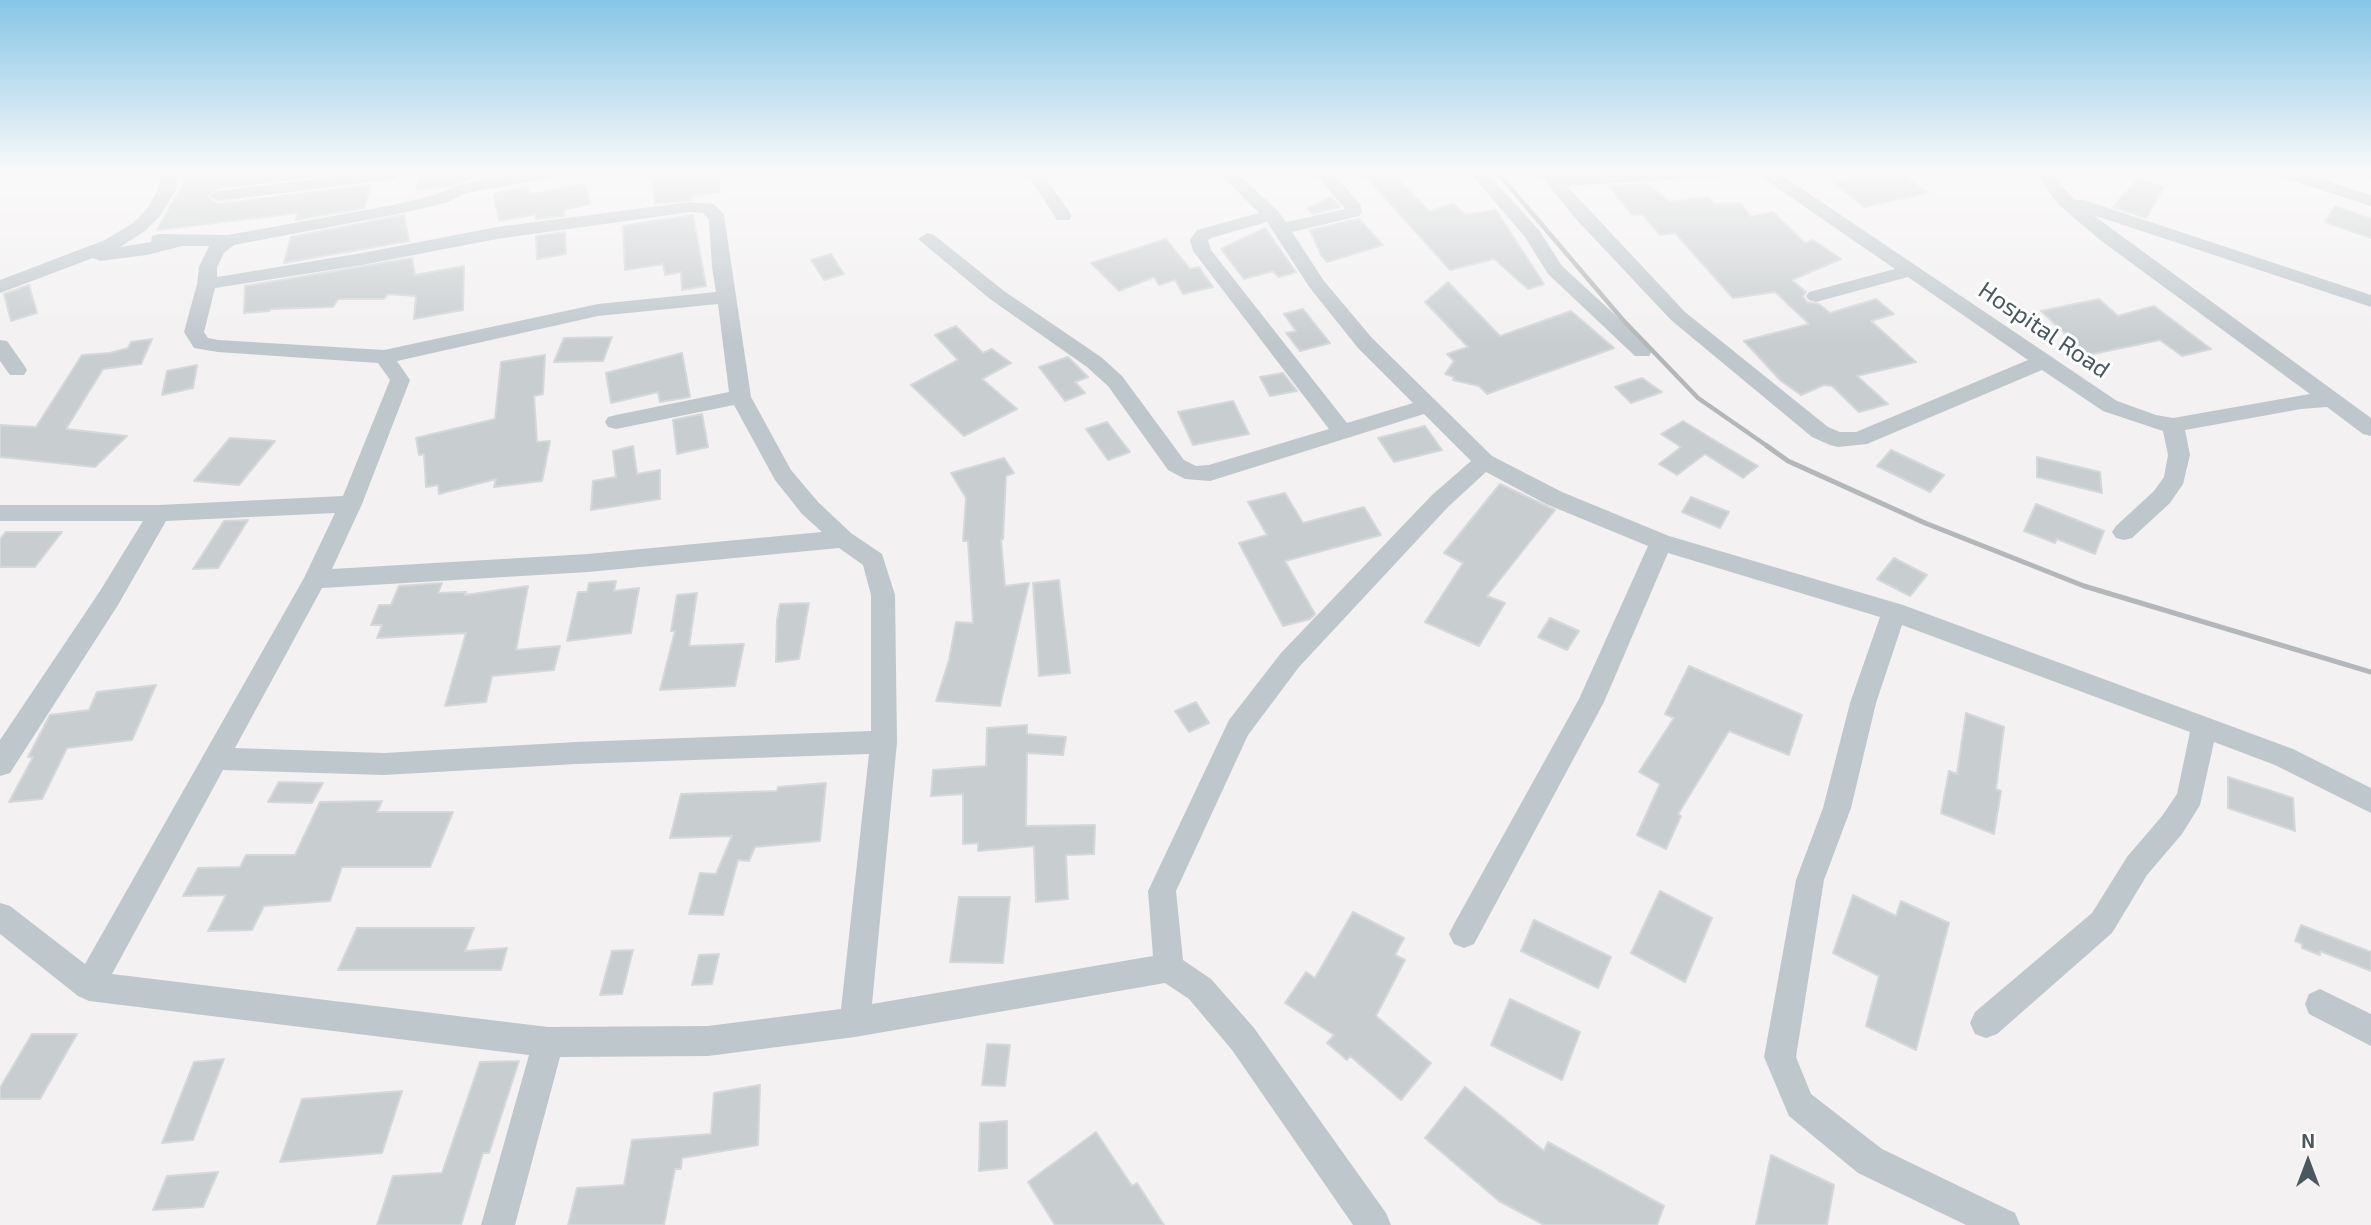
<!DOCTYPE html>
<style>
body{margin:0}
#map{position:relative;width:2371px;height:1225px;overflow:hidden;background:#f3f1f1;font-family:"Exo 2",sans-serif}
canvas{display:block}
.north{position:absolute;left:2273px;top:1127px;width:70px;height:70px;-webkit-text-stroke:5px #fff;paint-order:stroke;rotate:0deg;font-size:19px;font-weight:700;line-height:28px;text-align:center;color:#4a575c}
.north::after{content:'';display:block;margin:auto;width:24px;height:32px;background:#4a575c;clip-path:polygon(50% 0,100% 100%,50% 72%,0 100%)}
</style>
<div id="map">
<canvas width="2371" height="1225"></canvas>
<div class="north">N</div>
</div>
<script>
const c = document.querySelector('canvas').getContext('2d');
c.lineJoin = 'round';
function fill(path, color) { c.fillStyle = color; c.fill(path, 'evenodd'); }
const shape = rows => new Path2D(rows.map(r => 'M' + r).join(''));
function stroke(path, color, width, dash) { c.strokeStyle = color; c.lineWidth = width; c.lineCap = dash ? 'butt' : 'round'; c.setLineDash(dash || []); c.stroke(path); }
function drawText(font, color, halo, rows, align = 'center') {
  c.font = font + ' "Exo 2",sans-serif'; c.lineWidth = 6; c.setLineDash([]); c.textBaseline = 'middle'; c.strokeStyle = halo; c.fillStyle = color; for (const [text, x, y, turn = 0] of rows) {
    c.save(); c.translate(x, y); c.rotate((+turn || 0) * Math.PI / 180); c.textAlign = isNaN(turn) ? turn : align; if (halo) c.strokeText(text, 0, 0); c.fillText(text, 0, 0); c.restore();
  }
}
const building = shape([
 [190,172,354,172,218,188,207,197,218,204,370,185,370,188,364,208,296,220,298,213,157,230,190,172],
 [421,172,471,172,471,179,449,186,416,190,421,172],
 [652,172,718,172,720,192,692,196,692,200,655,204,652,172],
 [1362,172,1392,172,1429,211,1454,204,1465,215,1496,210,1544,284,1528,289,1494,259,1450,270,1362,172],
 [1846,172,1900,172,1928,193,1864,207,1834,182,1854,178,1846,172],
 [2139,178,2164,187,2146,218,2113,207,2139,178],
 [585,183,590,204,564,210,564,216,536,219,536,214,499,221,494,194,528,187,529,195,585,183],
 [1648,184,1670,202,1708,197,1714,204,1741,203,1750,217,1773,212,1805,243,1813,240,1841,259,1792,280,1806,292,1803,296,1807,302,1819,304,1830,313,1876,299,1894,314,1871,321,1916,362,1857,376,1888,404,1859,412,1832,386,1824,385,1801,395,1781,381,1744,341,1809,324,1775,292,1733,298,1675,233,1660,235,1642,214,1632,215,1609,186,1648,184],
 [1331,197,1340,207,1312,214,1308,208,1331,197],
 [2335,206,2371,219,2371,238,2325,222,2335,206],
 [404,215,409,241,284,263,291,237,404,215],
 [693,215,706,286,682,290,681,272,665,275,663,264,625,270,623,226,693,215],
 [1359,219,1383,245,1327,262,1321,255,1310,230,1359,219],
 [1265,228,1296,272,1279,277,1273,271,1244,279,1221,249,1265,228],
 [565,232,566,254,537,259,536,236,565,232],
 [1166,239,1190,269,1199,267,1213,287,1183,294,1175,280,1159,285,1154,277,1119,291,1091,263,1166,239],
 [831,254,844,274,824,280,811,260,831,254],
 [412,258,415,275,464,266,463,310,414,319,416,296,388,294,384,299,338,299,333,307,271,309,269,311,244,313,245,286,412,258],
 [1448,282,1500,336,1571,311,1614,348,1487,394,1479,386,1453,380,1454,377,1445,374,1454,361,1447,354,1468,347,1425,302,1448,282],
 [29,285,37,313,11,321,4,294,29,285],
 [2099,299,2118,316,2154,306,2211,349,2182,356,2160,340,2088,355,2041,311,2099,299],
 [1303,309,1330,343,1300,351,1286,333,1296,331,1284,314,1303,309],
 [956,326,983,353,992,349,1011,363,982,379,1017,409,964,436,911,385,958,360,935,335,956,326],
 [612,337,603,361,554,362,564,338,612,337],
 [152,339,141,364,103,369,66,429,127,436,95,467,0,457,0,425,36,427,82,355,110,353,128,348,131,342,152,339],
 [682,353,690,397,660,402,658,392,611,403,606,373,682,353],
 [545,355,543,394,534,396,537,442,550,441,542,481,494,487,496,479,439,494,438,485,426,487,424,454,419,455,416,438,495,419,501,362,545,355],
 [1068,357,1088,377,1075,382,1085,393,1065,401,1039,367,1068,357],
 [197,365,193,388,162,395,167,371,197,365],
 [1283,373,1297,391,1270,396,1260,377,1283,373],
 [1642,378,1662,392,1631,403,1615,387,1642,378],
 [1233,401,1249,434,1193,445,1178,412,1233,401],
 [702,414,708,447,677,454,673,420,702,414],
 [1683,421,1719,443,1758,466,1743,478,1705,454,1677,475,1659,464,1681,447,1661,434,1683,421],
 [1107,422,1130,452,1108,460,1086,429,1107,422],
 [1425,426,1442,450,1394,462,1378,438,1425,426],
 [230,438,275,441,239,485,194,481,230,438],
 [633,446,637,474,660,470,660,499,591,510,593,481,616,477,613,451,633,446],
 [1891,450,1944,475,1930,492,1877,466,1891,450],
 [2037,457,2100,472,2102,493,2037,477,2037,457],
 [1004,458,1014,473,1006,476,1003,539,1001,540,1005,586,1029,583,1000,706,936,701,949,660,956,622,973,623,968,541,963,541,966,498,951,473,1004,458],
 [1500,484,1555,510,1487,596,1505,603,1479,646,1425,622,1463,563,1444,553,1500,484],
 [1285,493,1303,523,1364,507,1381,535,1285,561,1315,614,1310,619,1283,626,1239,543,1267,535,1248,502,1285,493],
 [1691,497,1729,512,1720,528,1682,512,1691,497],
 [2036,504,2104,531,2095,554,2057,539,2055,543,2024,531,2036,504],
 [248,520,218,568,193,569,224,521,248,520],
 [6,532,62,532,35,567,0,567,0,539,6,532],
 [1894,558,1927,575,1910,596,1877,579,1894,558],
 [1059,580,1070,673,1039,676,1033,583,1059,580],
 [616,581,614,591,639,588,631,633,567,641,578,592,587,592,589,583,616,581],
 [442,583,438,593,466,592,465,595,528,586,516,650,560,646,554,670,492,676,486,702,445,706,466,633,377,638,382,625,371,625,379,605,391,605,399,586,442,583],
 [697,593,689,646,744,644,735,686,660,690,675,631,671,631,677,595,697,593],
 [809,603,799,659,776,662,777,620,780,604,809,603],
 [1550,618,1579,631,1567,650,1538,637,1550,618],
 [1689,666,1802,715,1789,755,1729,731,1678,814,1681,816,1666,849,1637,835,1660,784,1639,772,1674,718,1665,714,1689,666],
 [156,685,132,740,67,748,42,799,9,802,33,757,28,757,50,715,89,710,97,692,156,685],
 [1196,702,1209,723,1189,732,1175,711,1196,702],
 [1966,713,2004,727,1996,789,2001,791,1994,834,1941,813,1949,771,1957,774,1966,713],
 [1027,725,1027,734,1066,737,1063,755,1027,753,1026,826,1095,825,1094,854,1066,855,1068,899,1036,902,1034,846,978,851,978,843,963,844,963,794,931,796,933,770,986,766,987,728,1027,725],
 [2228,777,2293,798,2295,831,2228,808,2228,777],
 [279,782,323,783,312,803,268,802,279,782],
 [826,783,820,841,755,847,749,861,738,860,723,915,689,914,700,873,716,874,732,836,670,838,681,794,777,791,778,787,826,783],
 [382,801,377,812,453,812,430,867,342,867,330,901,264,906,252,930,208,931,226,895,183,896,198,868,240,867,246,855,295,855,320,802,382,801],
 [1660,891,1712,918,1685,982,1631,953,1660,891],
 [1853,895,1896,916,1901,901,1949,923,1916,1050,1866,1026,1879,976,1833,953,1853,895],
 [959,897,1010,897,1003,963,950,962,959,897],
 [1353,912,1404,938,1395,955,1405,960,1376,1016,1431,1063,1401,1100,1350,1056,1347,1060,1327,1043,1334,1035,1285,1003,1306,972,1315,978,1353,912],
 [1534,920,1611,957,1598,988,1521,951,1534,920],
 [2301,925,2371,952,2371,971,2320,951,2320,955,2302,948,2302,944,2295,941,2301,925],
 [357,928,474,928,465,951,507,948,501,970,338,970,357,928],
 [633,950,622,994,600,995,612,951,633,950],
 [719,954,712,984,692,985,699,955,719,954],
 [1510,999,1580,1032,1562,1080,1491,1045,1510,999],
 [32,1034,77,1034,40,1099,0,1099,0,1088,32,1034],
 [987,1044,1010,1045,1005,1086,982,1085,987,1044],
 [224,1059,193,1140,162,1143,194,1062,224,1059],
 [519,1061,489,1153,483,1153,461,1225,377,1225,393,1176,442,1173,480,1062,519,1061],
 [760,1085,758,1145,682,1158,681,1169,675,1169,664,1225,568,1225,577,1188,624,1185,632,1140,711,1134,714,1093,760,1085],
 [1465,1087,1544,1151,1548,1142,1664,1206,1657,1225,1544,1225,1499,1201,1425,1138,1465,1087],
 [402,1091,382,1153,280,1162,302,1099,402,1091],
 [1007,1121,1007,1168,979,1171,980,1123,1007,1121],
 [1096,1132,1132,1186,1137,1183,1164,1225,1055,1225,1028,1182,1096,1132],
 [1771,1155,1834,1185,1827,1225,1756,1225,1771,1155],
 [218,1172,203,1207,153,1210,167,1176,218,1172]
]);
fill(building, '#c8cdcf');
stroke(building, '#d5d8db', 2);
fill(shape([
 [160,172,176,172,177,188,160,216,145,231,120,247,151,242,152,236,159,234,228,235,393,205,434,195,461,184,529,172,564,172,555,177,466,193,446,203,393,215,234,245,224,253,217,267,217,277,362,253,497,227,690,202,714,204,724,215,751,397,791,470,818,502,851,533,882,554,895,595,897,742,872,1004,1153,956,1148,891,1229,720,1281,653,1432,495,1471,461,1424,414,1210,481,1185,479,1168,470,1108,386,1087,367,990,299,918,239,927,233,934,235,1004,291,1101,357,1122,376,1184,460,1196,466,1209,465,1329,429,1193,251,1190,240,1197,230,1259,213,1218,172,1236,172,1278,211,1286,222,1345,209,1314,172,1332,172,1360,204,1362,212,1359,216,1292,232,1324,281,1372,338,1492,456,1562,492,1669,536,1903,605,2293,749,2371,788,2371,813,2275,765,2214,742,2200,805,2182,834,2147,875,2112,933,1997,1034,1986,1038,1975,1034,1970,1023,1975,1012,2092,913,2127,857,2162,816,2177,794,2190,732,1902,625,1876,703,1851,808,1824,880,1796,1057,1811,1094,1882,1149,2015,1213,2020,1225,1966,1225,1858,1173,1789,1116,1764,1057,1796,880,1823,808,1850,703,1880,617,1668,553,1604,702,1474,944,1464,948,1454,944,1449,934,1454,924,1579,699,1648,546,1546,504,1486,472,1448,507,1299,667,1248,735,1176,891,1183,960,1211,979,1254,1028,1386,1213,1391,1225,1353,1225,1232,1050,1189,999,1165,983,855,1037,708,1056,560,1057,515,1225,481,1225,529,1055,89,1001,78,996,0,934,0,903,10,906,85,964,304,578,335,513,166,521,118,605,10,773,0,776,0,740,100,591,143,521,0,521,0,505,159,505,343,496,390,380,378,363,218,352,194,348,184,332,197,284,199,267,209,246,182,246,147,255,100,261,93,258,0,293,0,280,105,240,133,223,147,209,159,188,160,172],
 [690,212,703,213,709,220,712,267,716,292,598,304,384,350,218,340,208,338,204,332,215,288,362,265,497,239,690,212],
 [1267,222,1310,288,1358,348,1413,403,1347,423,1211,250,1208,240,1211,238,1267,222],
 [718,304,729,392,616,415,608,417,605,422,608,427,616,429,734,405,775,480,802,514,822,532,588,554,332,569,362,504,410,380,397,361,598,316,718,304],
 [839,548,863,565,871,595,871,731,576,742,384,753,235,748,322,588,588,572,839,548],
 [869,754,841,1009,708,1026,548,1027,112,974,223,770,384,775,576,764,869,754],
 [371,172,400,172,402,174,393,179,218,201,209,196,218,191,371,172],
 [1026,172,1042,172,1072,216,1069,220,1057,220,1026,172],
 [1469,172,1486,172,1539,230,1562,266,1649,346,1652,351,1649,356,1635,356,1548,274,1525,237,1469,172],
 [1538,172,1554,172,1559,176,1639,172,1724,172,1722,176,1716,177,1567,186,1685,312,1828,427,1840,432,1856,432,2028,360,1908,277,1816,302,1809,300,1806,296,1809,292,1895,269,1760,176,1758,172,1777,172,2117,401,2156,415,2173,418,2310,394,2100,240,2058,204,2035,172,2052,172,2074,200,2084,200,2371,295,2371,307,2093,215,2371,418,2371,436,2363,434,2327,407,2301,409,2185,430,2190,455,2183,484,2170,503,2132,538,2124,540,2116,538,2112,532,2116,526,2154,491,2164,477,2168,455,2163,431,2103,411,2042,370,1867,444,1838,447,1830,445,1812,437,1671,320,1575,218,1538,172],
 [2275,172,2300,172,2371,195,2371,206,2278,176,2275,172],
 [0,340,7,341,24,365,27,370,24,375,10,375,0,361,0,340],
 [2320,989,2371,1014,2371,1046,2309,1014,2305,1004,2309,994,2320,989]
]), '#bec7cc');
stroke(shape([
 [1497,172,1623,320,1698,398,1770,448]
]), '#b3b7ba', 4.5);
stroke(shape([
 [1767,446,1788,461,1925,523,2084,586,2371,672]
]), '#b3b7ba', 5);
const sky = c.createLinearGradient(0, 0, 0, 343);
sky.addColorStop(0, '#87c6e6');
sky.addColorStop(0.5, '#faf9f9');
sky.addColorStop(1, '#faf9f900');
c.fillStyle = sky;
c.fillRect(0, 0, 2371, 343);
drawText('24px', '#4a575c', '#fff', [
 ["Hospital Road",2044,330,34]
]);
</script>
